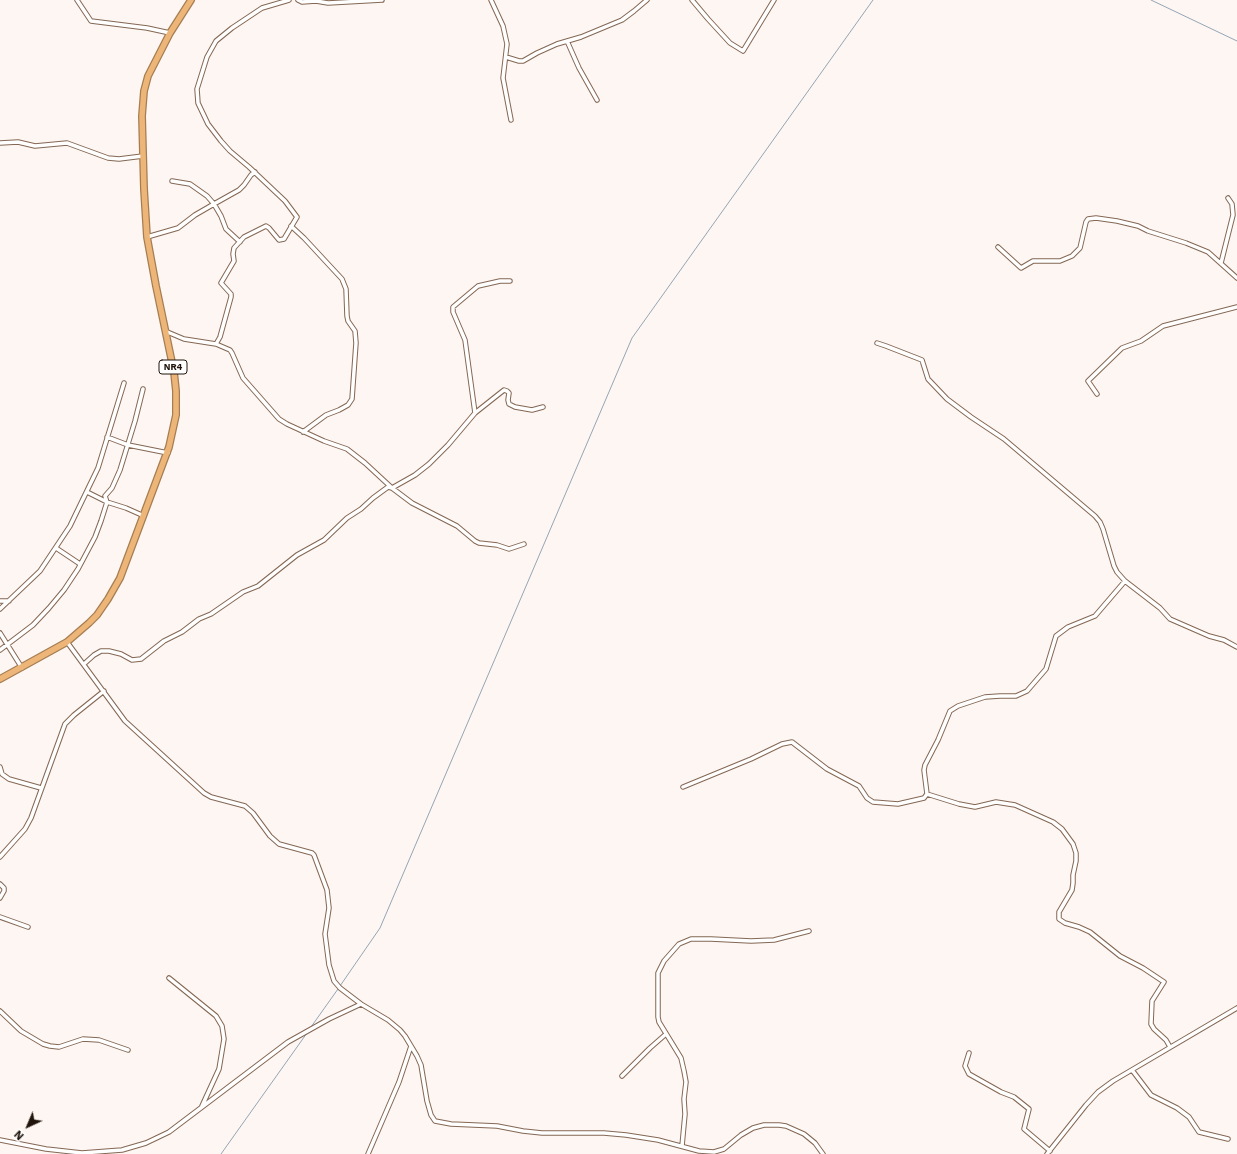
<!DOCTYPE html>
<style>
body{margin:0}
#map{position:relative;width:1237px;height:1154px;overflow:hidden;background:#fdf6f2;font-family:"Work Sans",sans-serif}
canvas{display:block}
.north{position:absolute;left:8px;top:1106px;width:40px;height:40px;-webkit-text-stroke:3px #fff;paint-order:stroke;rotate:224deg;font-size:11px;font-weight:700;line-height:16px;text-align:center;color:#20140d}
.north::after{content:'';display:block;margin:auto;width:14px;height:18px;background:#20140d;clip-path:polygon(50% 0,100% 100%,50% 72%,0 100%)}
</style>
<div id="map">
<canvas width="1237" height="1154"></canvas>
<div class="north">N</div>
</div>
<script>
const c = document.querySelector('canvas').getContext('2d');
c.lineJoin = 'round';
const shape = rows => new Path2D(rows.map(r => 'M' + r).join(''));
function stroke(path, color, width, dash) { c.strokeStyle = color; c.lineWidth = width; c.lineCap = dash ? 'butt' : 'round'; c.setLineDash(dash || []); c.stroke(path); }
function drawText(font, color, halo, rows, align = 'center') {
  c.font = font + ' "Work Sans",sans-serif'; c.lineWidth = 3.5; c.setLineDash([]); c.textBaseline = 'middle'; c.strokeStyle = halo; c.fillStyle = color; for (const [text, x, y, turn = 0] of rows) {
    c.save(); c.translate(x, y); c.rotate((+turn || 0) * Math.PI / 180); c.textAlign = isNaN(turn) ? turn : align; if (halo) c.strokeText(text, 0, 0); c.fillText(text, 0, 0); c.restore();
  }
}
stroke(shape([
 [1151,0,1237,41],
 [340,986,380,928,632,338,873,0],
 [311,1027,338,989],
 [221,1154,307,1033]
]), '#95a5b5', 1);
const minor = shape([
 [77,0,91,21,147,28,170,33],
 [298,0,302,2,316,1,328,3,382,0],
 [491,0,503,26,507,44,503,78,511,120],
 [692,0,708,19,730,43,743,51,774,0],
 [567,41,579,68,597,100],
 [506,57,519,61,523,61,537,53,557,44,581,37,622,20,634,11,647,0],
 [0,143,18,142,35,146,67,143,108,158,119,159,143,156],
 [172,181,190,184,207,196,214,204,239,190,244,185,251,175,255,172],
 [291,226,304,238,342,279,346,289,347,316,348,321,355,331,356,343,352,399,348,405,339,410,326,415,303,432],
 [147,237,178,228,195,215,214,204,221,216,226,229,240,242],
 [998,247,1021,268,1033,261,1060,261,1072,256,1080,248,1086,222,1088,219,1096,218,1117,221,1138,226,1148,231,1186,243,1208,252,1237,278],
 [1221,263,1233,215,1232,204,1228,198],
 [165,331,184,339,216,344,230,350,232,353,243,378,279,419,287,424,324,441,347,449,365,463,392,488,412,503,457,526,475,541,479,543,497,545,509,549,524,544],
 [877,343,886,346,922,360,928,379,947,399,971,417,1004,439,1095,516,1100,522,1103,529,1114,566,1117,572,1125,581,1160,608,1170,619,1209,636,1224,640,1237,647],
 [216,344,220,337,231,297,231,294,221,283,234,261,233,254,234,248,244,237,266,226,269,228,279,240,284,239,297,217,285,201,249,167,230,151,221,141,208,124,198,103,197,89,207,57,216,41,232,28,262,8,289,0],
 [1097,394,1088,381,1122,348,1141,341,1163,326,1237,307],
 [475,413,465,340,453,312,453,307,478,286,500,281,510,281],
 [107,437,128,445,168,453],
 [87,492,107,502,126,508,144,516],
 [56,548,80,564],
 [0,601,9,601],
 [0,609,40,571,70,526,98,468,124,383],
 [0,633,22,668],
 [67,642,125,721,204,793,211,797,245,806,253,813,270,836,279,844,312,853,314,855,327,890,329,908,325,934,329,965,334,981,340,988,361,1004,388,1020,400,1030,405,1036,417,1056,421,1065,427,1101,431,1115,435,1121,451,1124,497,1126,523,1131,542,1133,604,1133,626,1135,658,1140,699,1151,714,1152,724,1149,741,1135,753,1128,764,1125,779,1125,786,1126,804,1134,815,1143,823,1154],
 [0,650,33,625,49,608,64,590,78,569,95,537,101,521,107,502,105,496,112,488,120,470,135,421,143,389],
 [84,664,94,655,101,651,109,651,121,654,132,660,141,659,164,641,182,632,199,619,211,614,243,592,258,586,297,555,324,540,347,518,361,509,373,498,388,487,392,488,415,475,429,464,448,445,475,413,504,390,507,391,509,393,508,400,509,404,515,407,532,410,543,407],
 [0,767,2,774,9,779,41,788],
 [683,787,751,759,782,744,792,742,827,769,859,786,867,798,873,802,898,804,924,798,927,794,924,770,925,765,938,740,950,711,958,706,985,697,1000,696,1016,696,1027,691,1046,669,1056,636,1068,627,1095,616,1125,581],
 [927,794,959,804,975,807,996,802,1015,805,1053,822,1062,829,1073,844,1076,853,1076,861,1073,875,1073,883,1072,890,1059,912,1059,919,1065,923,1079,927,1090,932,1120,956,1143,968,1164,982,1152,1001,1151,1024,1154,1029,1166,1040,1170,1047],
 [0,857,25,829,31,818,65,724,74,715,104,691],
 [0,884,4,888,4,891,0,898],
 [0,917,28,927],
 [169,978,216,1016,222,1026,224,1039,219,1069,202,1106],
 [0,1011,21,1031,43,1044,50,1046,59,1047,83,1039,99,1040,128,1050],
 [969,1053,965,1066,969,1074,1001,1092,1014,1097,1029,1109,1024,1129,1050,1151],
 [1132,1070,1151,1095,1177,1108,1189,1117,1199,1132,1228,1139],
 [622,1076,650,1048,666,1034],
 [0,1140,46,1149,82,1153,122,1150,146,1143,169,1132,288,1042,329,1019,361,1004],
 [682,1146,685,1114,684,1099,686,1082,684,1071,681,1058,659,1022,658,1017,658,973,664,961,679,944,691,939,711,939,751,941,774,940,809,931],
 [368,1154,399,1082,411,1046],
 [1047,1154,1086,1105,1098,1092,1113,1081,1237,1008]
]);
const highway = shape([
 [0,679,67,642,89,623,97,615,108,599,120,578,169,447,176,415,176,391,174,372,156,286,147,237,144,189,142,116,144,91,148,76,170,33,191,0]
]);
stroke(minor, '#846754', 5.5);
stroke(highway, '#a57d53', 8);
stroke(minor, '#fff', 3.5);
stroke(highway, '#edb678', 5.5);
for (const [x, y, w] of [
 [173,367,28]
]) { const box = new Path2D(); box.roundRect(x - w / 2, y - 7, w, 14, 3); c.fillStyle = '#fff'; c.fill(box); stroke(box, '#20140d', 1); }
drawText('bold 9px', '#20140d', null, [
 ["NR4",173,367]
]);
</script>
